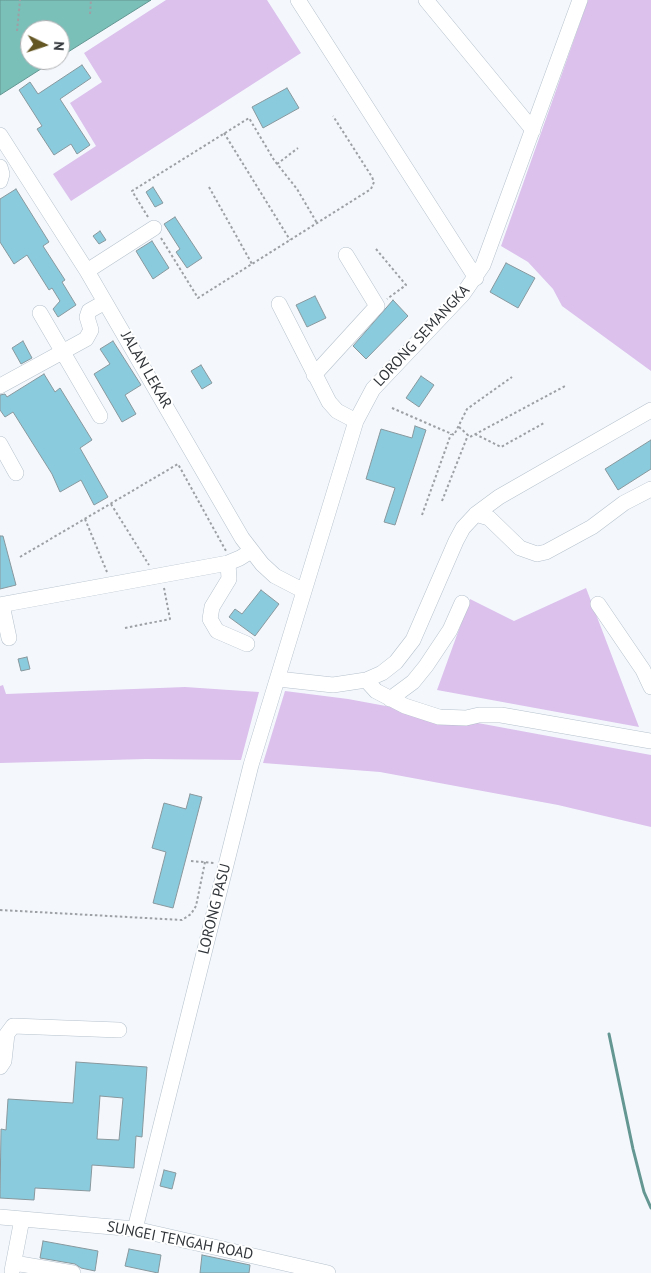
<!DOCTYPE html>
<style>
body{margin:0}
#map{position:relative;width:651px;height:1273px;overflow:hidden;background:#f4f8fd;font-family:"PT Sans",sans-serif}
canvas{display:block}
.north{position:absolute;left:20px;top:20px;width:50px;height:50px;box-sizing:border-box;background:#fff;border:1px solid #adaeb0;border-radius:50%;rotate:94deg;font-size:14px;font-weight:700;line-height:20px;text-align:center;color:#313539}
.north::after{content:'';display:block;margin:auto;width:18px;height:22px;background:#655724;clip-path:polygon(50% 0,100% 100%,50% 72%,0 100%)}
</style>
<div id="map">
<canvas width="651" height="1273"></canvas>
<div class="north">N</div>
</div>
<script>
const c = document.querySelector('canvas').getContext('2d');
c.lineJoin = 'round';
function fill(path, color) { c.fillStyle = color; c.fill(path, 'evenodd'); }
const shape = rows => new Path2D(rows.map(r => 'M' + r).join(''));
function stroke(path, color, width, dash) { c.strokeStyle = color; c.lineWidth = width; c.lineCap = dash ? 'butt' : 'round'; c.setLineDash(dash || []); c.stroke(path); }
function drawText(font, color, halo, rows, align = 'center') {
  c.font = font + ' "PT Sans",sans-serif'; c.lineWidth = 4; c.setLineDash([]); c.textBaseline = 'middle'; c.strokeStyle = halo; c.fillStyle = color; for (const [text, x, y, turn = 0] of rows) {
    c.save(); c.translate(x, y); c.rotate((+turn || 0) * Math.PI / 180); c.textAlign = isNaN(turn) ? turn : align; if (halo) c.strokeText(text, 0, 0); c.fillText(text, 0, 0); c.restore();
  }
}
fill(shape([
 [166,0,267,0,301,53,71,201,53,174,96,146,70,103,102,82,84,53],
 [588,0,651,0,651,371,562,306,553,289,528,262,501,246],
 [586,588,639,727,437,690,470,599,514,621],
 [3,685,6,694,185,687,259,692,241,760,146,759,0,763,0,686],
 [285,691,348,699,651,755,651,827,558,805,380,772,263,763]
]), '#dbc1ec');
const water = shape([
 [0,0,151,0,60,57,60,30,30,30,30,60,55,60,0,95,0,0]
]);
fill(water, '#7abfb8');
stroke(water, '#649692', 1);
stroke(shape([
 [609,1034,633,1149,644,1192,651,1208]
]), '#649692', 3);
const building = shape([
 [82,65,91,78,60,99,90,145,77,154,71,144,54,155,37,129,42,126,19,90,30,82,38,94,82,65],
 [287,88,299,108,263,128,252,107,287,88],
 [153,187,163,203,155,207,146,192,153,187],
 [16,189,49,242,43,246,65,280,62,282,76,305,58,317,53,309,60,301,52,288,49,290,27,255,14,264,0,242,0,199,16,189],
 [175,217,202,258,187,268,176,252,180,249,164,224,175,217],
 [100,231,106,240,99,244,93,236,100,231],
 [152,241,169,268,153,279,136,251,152,241],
 [506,263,535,278,518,308,490,292,506,263],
 [315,296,326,318,307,327,296,305,315,296],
 [393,300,408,316,366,359,353,346,393,300],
 [23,341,32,358,21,364,12,348,23,341],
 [113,341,141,385,125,395,136,414,122,422,94,374,110,364,100,349,113,341],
 [201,365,212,383,202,389,191,371,201,365],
 [44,374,55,392,60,388,92,440,80,448,108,497,94,505,81,480,60,492,52,474,13,412,5,417,0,410,0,395,5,394,7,397,44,374],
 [421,376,434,385,419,407,406,398,421,376],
 [415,426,426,430,395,525,384,522,395,488,366,479,381,429,412,438,415,426],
 [651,440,651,469,618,490,605,469,651,440],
 [0,536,3,536,16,585,0,589,0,536],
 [261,590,279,604,255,636,229,617,235,609,242,614,261,590],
 [27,657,30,669,21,671,18,659,27,657],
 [190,794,202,797,173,908,153,903,166,852,152,848,164,803,186,809,190,794],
 [76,1062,147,1067,142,1137,136,1136,134,1168,92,1165,90,1191,35,1188,34,1200,0,1198,1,1129,6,1130,8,1099,73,1103,76,1062],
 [100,1096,123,1098,119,1140,97,1139,100,1096],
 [164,1170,176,1173,172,1189,160,1186,164,1170],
 [43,1241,98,1251,95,1271,81,1268,75,1264,40,1258,43,1241],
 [129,1249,161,1255,158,1273,125,1266,129,1249],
 [202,1255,250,1265,249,1273,200,1273,202,1255]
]);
fill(building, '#8acbde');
stroke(building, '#88989d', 1);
const minor = shape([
 [298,0,476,278],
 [426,0,533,130],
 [0,135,87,271,242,538,262,564,275,576,304,591],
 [0,167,2,174,0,181],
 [87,271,154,228],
 [279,304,329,402,337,411,356,421],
 [40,313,100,416],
 [314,375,377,306,346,255],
 [0,386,86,339,91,330,87,317,89,311,105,302],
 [0,444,16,473],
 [476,514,489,518,520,548,537,554,546,552,592,527,624,503,651,489],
 [228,563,229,579,212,607,210,619,217,631,247,644],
 [598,604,643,670,651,687],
 [0,605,228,563,240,558,251,551],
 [2,605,9,638],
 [278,679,333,685,366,680,382,673,396,662,413,640,456,541,463,528,476,514,499,497,651,410],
 [366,680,376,691,405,706,439,717,466,718,479,715,501,715,651,741],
 [390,699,413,682,426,666,450,630,462,603],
 [0,1067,4,1061,7,1034,13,1026,119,1030],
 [0,1217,135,1229,328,1273],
 [135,1229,251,765,356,421,373,389,463,294,483,265,580,0],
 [14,1263,73,1273],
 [12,1271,22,1219]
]);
stroke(minor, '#b6c1cc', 16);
stroke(shape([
 [90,14,91,0],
 [17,31,20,0],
 [224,133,290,240],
 [277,164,298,148],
 [209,187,252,264],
 [148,217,132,191,249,118,274,160,297,189,317,223],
 [161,238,198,298,371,189,374,182,372,177,333,116],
 [376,249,406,285,387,299],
 [392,408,454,435,467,409,512,377],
 [459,427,470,437,567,385],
 [475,434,501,447,544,423],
 [442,501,468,435],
 [111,504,149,565],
 [422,515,451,434],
 [85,519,107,572],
 [20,557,178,464,226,551],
 [125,628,170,619,164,588],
 [191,861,214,863],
 [0,910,182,920,191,914,196,906,205,862]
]), '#9da1a5', 2, [2.5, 2.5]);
stroke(minor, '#fff', 15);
drawText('15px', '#313539', '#fff', [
 ["LORONG SEMANGKA",422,336,-47],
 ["JALAN LEKAR",146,370,60],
 ["LORONG PASU",215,909,-76],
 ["SUNGEI TENGAH ROAD",180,1241,11]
]);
</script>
